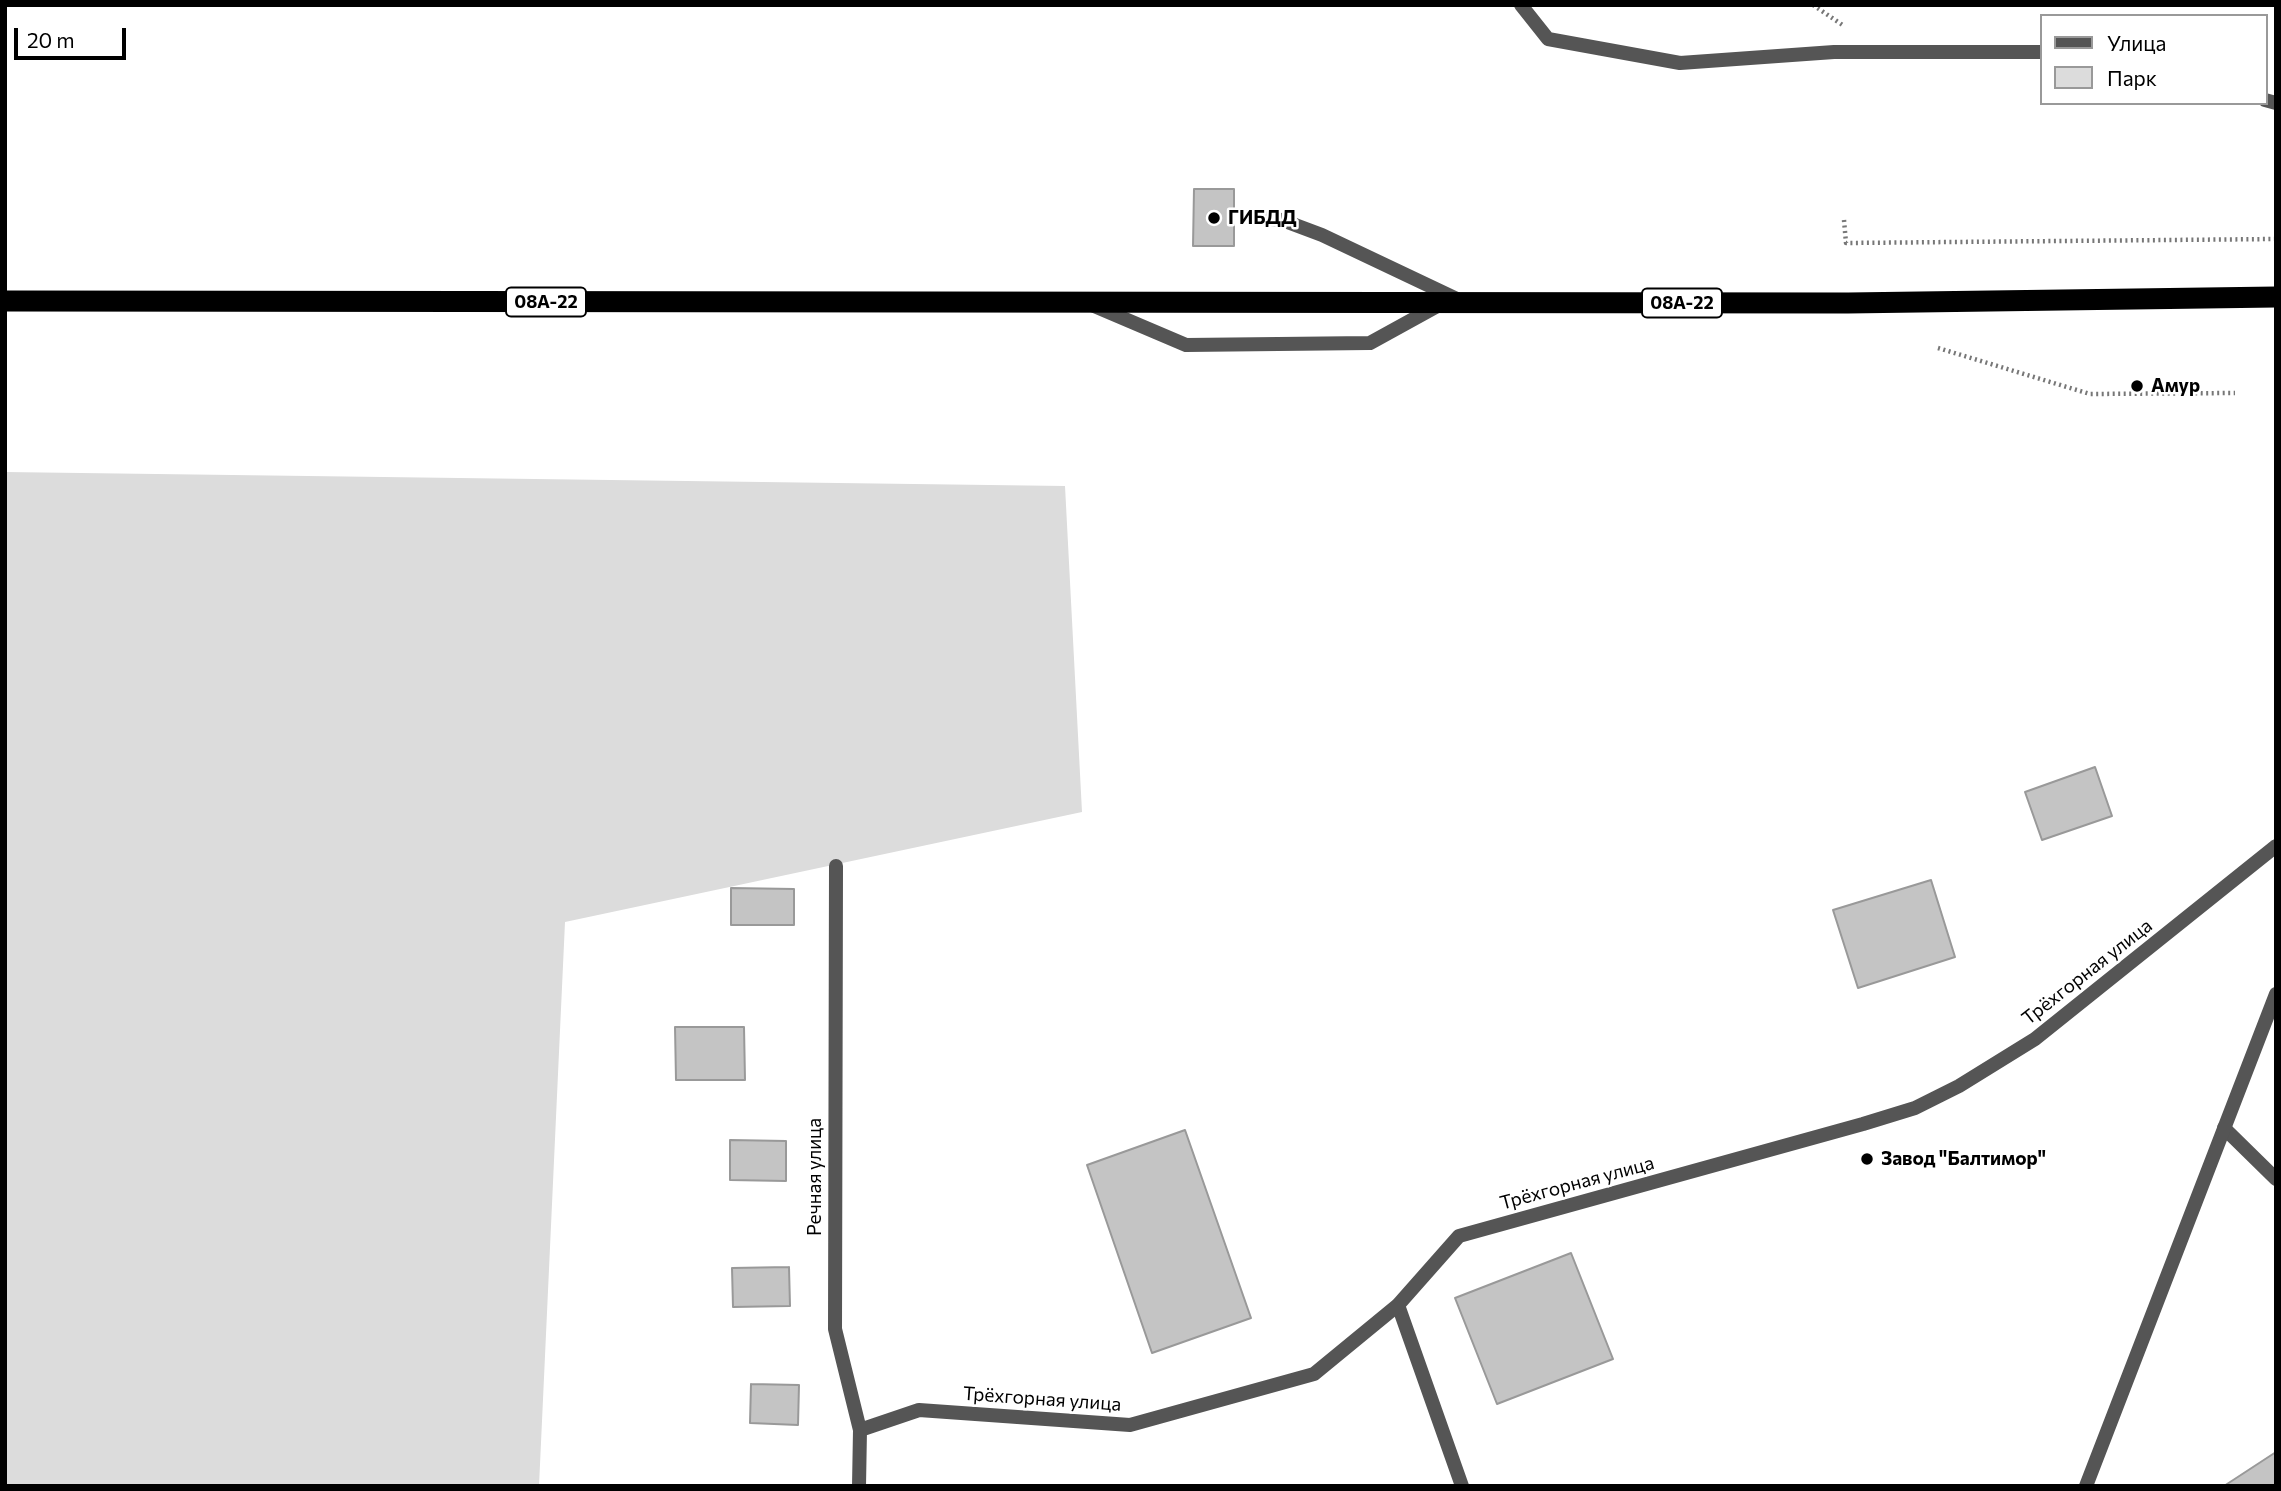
<!DOCTYPE html>
<meta charset="utf-8">
<style>
body{margin:0}
#map{position:relative;width:2281px;height:1491px;overflow:hidden;background:#fff;font-family:Commissioner,sans-serif}
canvas{display:block}
.frame{position:absolute;inset:0;border:7px solid #000;pointer-events:none}
.legend{position:absolute;left:2040px;top:14px;width:228px;height:91px;box-sizing:border-box;background:#fff;border:2px solid #999;margin:0;padding:9px 12px;list-style:none;font-size:21px;color:#000}
.legend li{display:flex;align-items:center;gap:14px;height:35px}
.legend b{width:35px;border:2px solid #999}
.scale{position:absolute;left:14px;top:28px;width:112px;height:32px;box-sizing:border-box;border:4px solid #000;border-top:0;padding-left:9px;font-size:21px;line-height:24px;white-space:nowrap;color:#000;-webkit-text-stroke:5px #fff;paint-order:stroke}
</style>
<div id="map">
<canvas width="2281" height="1491"></canvas>
<div class="frame"></div>
<ul class="legend">
<li><b style="height:9px;background:#555"></b>Улица</li>
<li><b style="height:19px;background:#dcdcdc"></b>Парк</li>
</ul>
<div class="scale">20 m</div>
</div>
<script>
const c = document.querySelector('canvas').getContext('2d');
c.lineJoin = 'round';
function fill(path, color) { c.fillStyle = color; c.fill(path, 'evenodd'); }
const shape = rows => new Path2D(rows.map(r => 'M' + r).join(''));
function stroke(path, color, width, dash) { c.strokeStyle = color; c.lineWidth = width; c.lineCap = dash ? 'butt' : 'round'; c.setLineDash(dash || []); c.stroke(path); }
function drawText(font, color, halo, rows, align = 'center') {
  c.font = font + ' Commissioner,sans-serif'; c.lineWidth = 5; c.setLineDash([]); c.textBaseline = 'middle'; c.strokeStyle = halo; c.fillStyle = color; for (const [text, x, y, turn = 0] of rows) {
    c.save(); c.translate(x, y); c.rotate((+turn || 0) * Math.PI / 180); c.textAlign = isNaN(turn) ? turn : align; if (halo) c.strokeText(text, 0, 0); c.fillText(text, 0, 0); c.restore();
  }
}
fill(shape([
 [5,472,1065,486,1082,812,565,922,539,1486,5,1486]
]), '#dcdcdc');
const building = shape([
 [1194,189,1234,189,1234,246,1193,246,1194,189],
 [2095,767,2112,816,2042,840,2025,792,2095,767],
 [1931,880,1955,957,1858,988,1833,910,1931,880],
 [731,888,794,889,794,925,731,925,731,888],
 [675,1027,744,1027,745,1080,676,1080,675,1027],
 [1185,1130,1251,1318,1152,1353,1087,1165,1185,1130],
 [730,1140,786,1141,786,1181,730,1180,730,1140],
 [1571,1253,1613,1359,1497,1404,1455,1298,1571,1253],
 [789,1267,790,1306,733,1307,732,1268,789,1267],
 [751,1384,799,1385,798,1425,750,1423,751,1384],
 [2276,1452,2276,1486,2224,1486,2276,1452]
]);
fill(building, '#c4c4c4');
stroke(building, '#999', 2);
stroke(shape([
 [1813,5,1844,26],
 [1844,220,1846,243,2276,239],
 [1938,348,2090,394,2235,393]
]), '#777', 4.5, [2, 3.5]);
stroke(shape([
 [1521,5,1548,39,1680,63,1834,52,2041,52],
 [2265,100,2276,103],
 [1249,217,1282,220,1322,235,1457,299],
 [1092,305,1186,345,1370,343,1439,305],
 [2224,1128,2276,1179],
 [1398,1305,1462,1486]
]), '#555', 14);
stroke(shape([
 [836,866,835,1329,860,1430,859,1486],
 [860,1430,919,1410,1130,1425,1314,1374,1398,1305,1459,1236,1863,1124,1915,1108,1959,1086,2035,1039,2276,846],
 [2086,1486,2276,994]
]), '#555', 14);
stroke(shape([
 [5,301,1848,303,2276,297]
]), '#000', 21);
for (const [x, y, r, color] of [
 [1214,218,7,"#000"],
 [2137,386,7,"#000"],
 [1867,1159,7,"#000"]
]) { const dot = new Path2D(); dot.arc(x, y, r, 0, 2 * Math.PI); c.fillStyle = color; c.fill(dot); stroke(dot, '#fff', 2.5); }
for (const [x, y, w] of [
 [546,302,80],
 [1682,303,80]
]) { const box = new Path2D(); box.roundRect(x - w / 2, y - 14.5, w, 29, 5); c.fillStyle = '#fff'; c.fill(box); stroke(box, '#000', 2); }
drawText('bold 18px', '#000', null, [
 ["08А-22",546,302],
 ["08А-22",1682,303]
]);
drawText('bold 19px', '#000', '#fff', [
 ["ГИБДД",1228,218],
 ["Амур",2151,386],
 ["Завод \"Балтимор\"",1881,1159]
], 'left');
drawText('19px', '#000', '#fff', [
 ["Трёхгорная улица",2087,972,-38],
 ["Речная улица",815,1177,-90],
 ["Трёхгорная улица",1577,1183,-15],
 ["Трёхгорная улица",1042,1399,4]
]);
</script>
